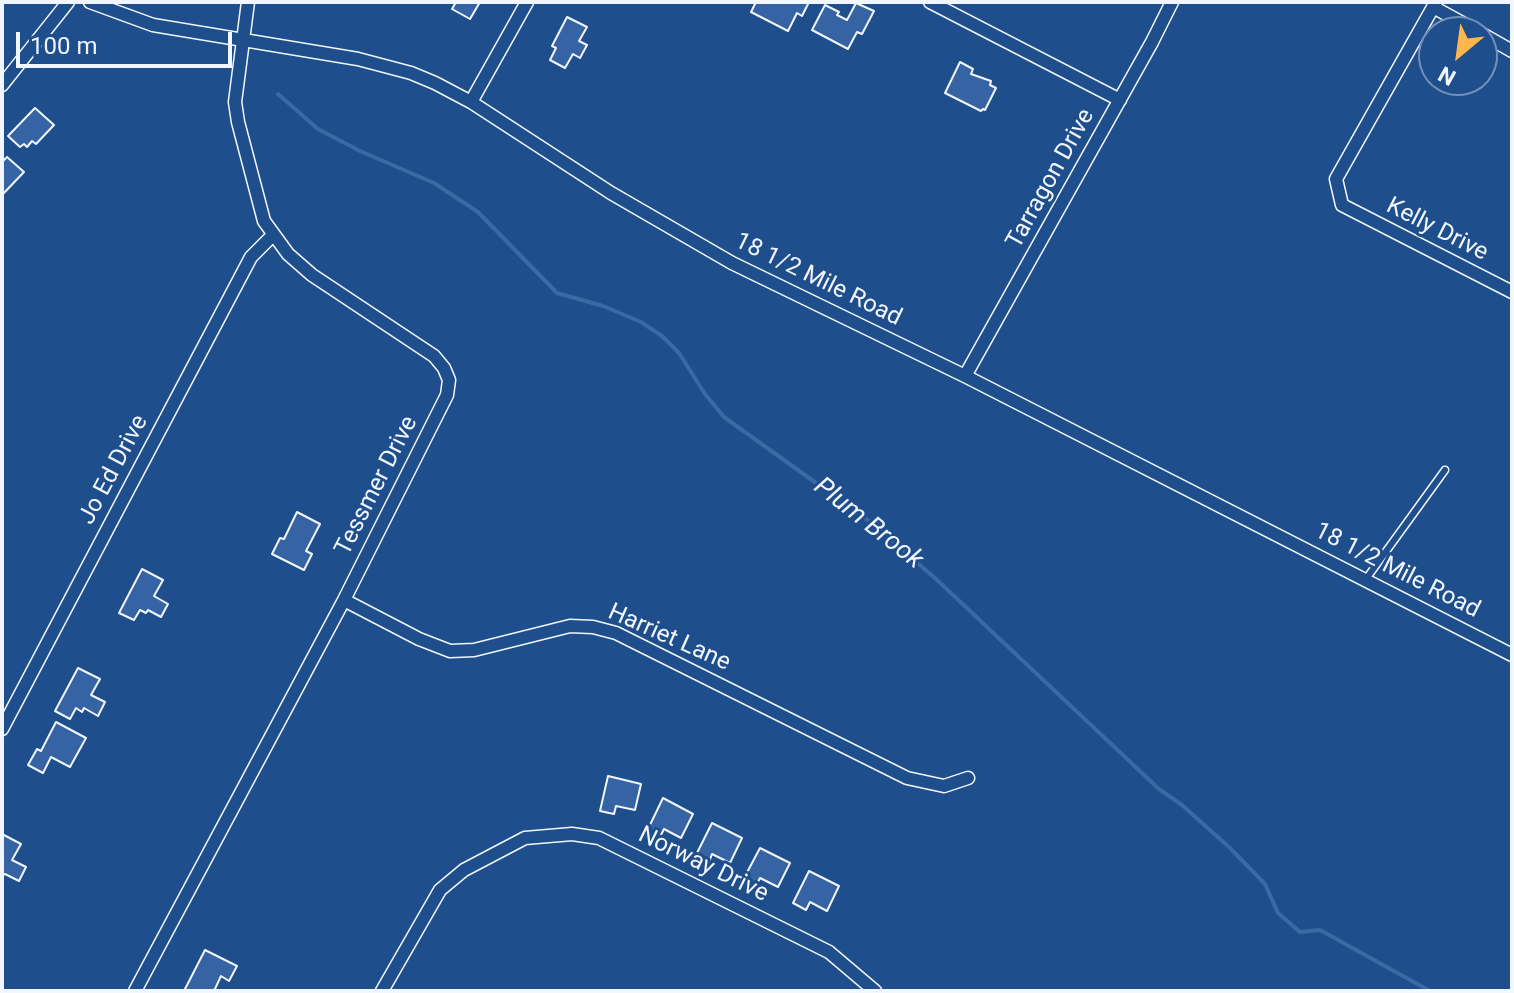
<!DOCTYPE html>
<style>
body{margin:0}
#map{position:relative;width:1514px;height:993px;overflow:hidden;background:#1f4e8c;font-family:Roboto,sans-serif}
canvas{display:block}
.frame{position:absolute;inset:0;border:4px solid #f2f6ff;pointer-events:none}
.north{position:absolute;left:1418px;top:16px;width:80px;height:80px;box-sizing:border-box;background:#1f4e8c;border:2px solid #7391ba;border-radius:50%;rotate:209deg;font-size:22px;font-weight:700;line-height:32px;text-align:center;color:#f2f6ff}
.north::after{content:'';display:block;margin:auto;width:28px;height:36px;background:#ffb74d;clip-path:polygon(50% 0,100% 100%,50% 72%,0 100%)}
.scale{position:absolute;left:16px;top:32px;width:216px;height:36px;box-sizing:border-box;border:4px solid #f2f6ff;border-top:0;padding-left:10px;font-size:24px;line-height:28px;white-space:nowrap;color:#f2f6ff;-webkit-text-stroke:6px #1f4e8c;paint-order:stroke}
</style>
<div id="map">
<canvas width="1514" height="993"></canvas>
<div class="frame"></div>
<div class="north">N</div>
<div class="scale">100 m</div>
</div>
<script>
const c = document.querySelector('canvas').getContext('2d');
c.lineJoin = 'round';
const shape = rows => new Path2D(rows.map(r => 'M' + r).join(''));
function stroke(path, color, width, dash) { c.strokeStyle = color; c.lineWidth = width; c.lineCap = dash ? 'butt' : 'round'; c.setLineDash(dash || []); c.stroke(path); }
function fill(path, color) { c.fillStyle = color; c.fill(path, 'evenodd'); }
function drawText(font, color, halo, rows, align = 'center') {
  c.font = font + ' Roboto,sans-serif'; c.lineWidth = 6; c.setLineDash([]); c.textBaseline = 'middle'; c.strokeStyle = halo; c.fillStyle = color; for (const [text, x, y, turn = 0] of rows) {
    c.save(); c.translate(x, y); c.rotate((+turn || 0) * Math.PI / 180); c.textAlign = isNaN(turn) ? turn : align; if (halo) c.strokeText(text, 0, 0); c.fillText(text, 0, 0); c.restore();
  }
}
stroke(shape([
 [278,94,318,129,360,151,434,183,478,212,557,293,603,306,641,322,662,336,679,353,705,394,724,417,869,521,936,579,1159,789,1182,805,1230,848,1265,884,1278,913,1300,932,1320,930,1430,991]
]), '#3b69a3', 4);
const building = shape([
 [456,2,480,2,470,19,452,9,456,2],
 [756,2,809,2,802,16,797,13,788,31,751,12,756,2],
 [856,3,874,11,862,34,857,32,848,49,812,30,825,5,839,12,837,15,847,20,856,3],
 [567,17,587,27,579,41,587,45,580,58,573,54,565,68,550,60,556,48,552,46,567,17],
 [960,62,973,69,971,74,991,81,990,85,996,88,985,110,983,109,981,111,945,93,960,62],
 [35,108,54,125,36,144,32,141,27,147,24,144,20,147,8,136,35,108],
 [7,157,24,172,2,195,2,162,7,157],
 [297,512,320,524,306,551,312,554,304,570,272,554,280,538,284,539,297,512],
 [142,569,163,580,154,596,168,604,161,617,148,610,146,613,140,610,134,620,119,613,142,569],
 [78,668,100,679,91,695,105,702,98,716,84,708,82,712,76,708,70,719,55,711,78,668],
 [56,722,86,738,70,767,51,757,43,773,28,765,37,749,41,751,56,722],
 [608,776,641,784,635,810,616,806,614,814,600,811,608,776],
 [663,798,693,814,681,838,664,829,660,837,647,831,663,798],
 [712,823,742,838,730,863,712,854,709,862,696,855,712,823],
 [2,834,21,844,12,860,26,867,19,881,5,874,2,876,2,834],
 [760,848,790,863,778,887,760,878,756,886,743,880,760,848],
 [809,871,839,886,827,911,810,902,806,910,793,903,809,871],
 [205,950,237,966,229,981,221,976,214,991,184,991,205,950]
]);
fill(building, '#3563a3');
stroke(building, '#f2f6ff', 2);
const lane = shape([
 [1366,579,1445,470]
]);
const street = shape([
 [90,2,153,25,358,59,411,73,435,83,471,102,611,193,732,263,965,376,1512,655],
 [930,2,1120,100],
 [1436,2,1336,179,1342,205,1512,292],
 [1433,7,1479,32],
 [1482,34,1512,51],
 [2,85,68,2],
 [471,102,527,2],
 [965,376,1152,42,1172,2],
 [344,600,419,639,450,651,474,650,570,626,593,627,616,633,907,778,944,786,968,778],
 [2,729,251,257,272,236],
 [135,991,344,600,447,395,449,380,444,368,434,356,312,275,288,254,264,221,238,122,235,102,248,2],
 [382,991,440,890,464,870,525,838,572,834,599,838,829,952,875,991]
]);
stroke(lane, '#f2f6ff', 9);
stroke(street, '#f2f6ff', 15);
stroke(lane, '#1f4e8c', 6);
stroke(street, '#1f4e8c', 12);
drawText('24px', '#f2f6ff', '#1f4e8c', [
 ["Tarragon Drive",1051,179,-61],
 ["Kelly Drive",1437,230,27],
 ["18 1/2 Mile Road",818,280,26],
 ["Jo Ed Drive",114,470,-62],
 ["Tessmer Drive",377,486,-63],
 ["18 1/2 Mile Road",1397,571,27],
 ["Harriet Lane",669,638,24],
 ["Norway Drive",703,865,26]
]);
drawText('italic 26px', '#f2f6ff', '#1f4e8c', [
 ["Plum Brook",868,524,38]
]);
</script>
